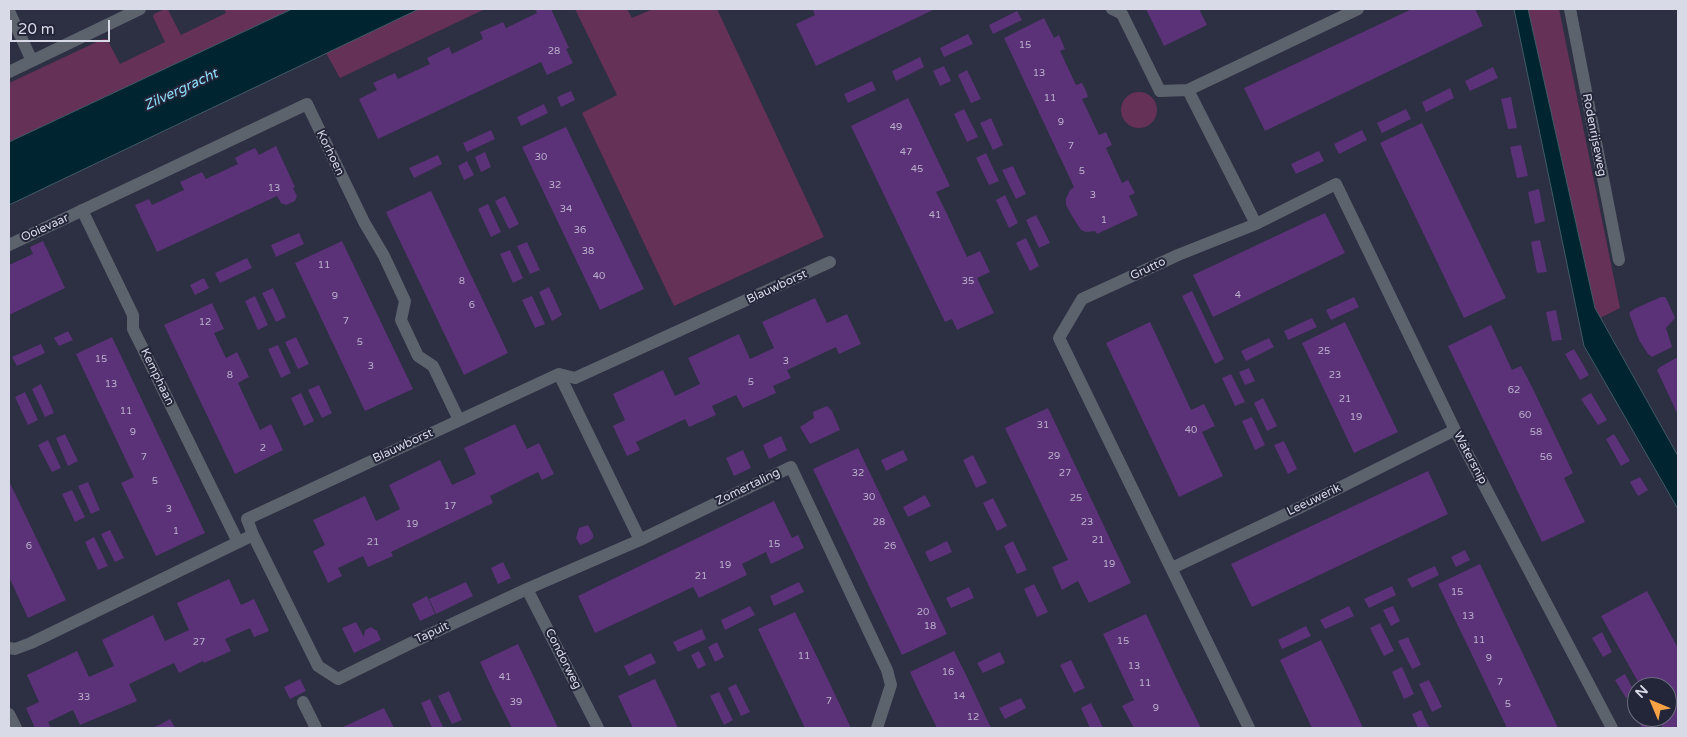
<!DOCTYPE html>
<style>
body{margin:0}
#map{position:relative;width:1687px;height:737px;overflow:hidden;background:#2d2f43;font-family:"Varela Round",sans-serif}
canvas{display:block}
.frame{position:absolute;inset:0;border:10px solid #d8dae7;pointer-events:none}
.north{position:absolute;left:1627px;top:677px;width:50px;height:50px;box-sizing:border-box;background:#232538;border:1px solid #6b6d7e;border-radius:50%;rotate:315deg;font-size:14px;font-weight:700;line-height:20px;text-align:center;color:#d8dae7}
.north::after{content:'';display:block;margin:auto;width:18px;height:22px;background:#f5a345;clip-path:polygon(50% 0,100% 100%,50% 72%,0 100%)}
.scale{position:absolute;left:10px;top:20px;width:100px;height:22px;box-sizing:border-box;border:2px solid #d8dae7;border-top:0;padding-left:6px;font-size:15px;line-height:18px;white-space:nowrap;color:#d8dae7;-webkit-text-stroke:4px #232538;paint-order:stroke}
</style>
<div id="map">
<canvas width="1687" height="737"></canvas>
<div class="frame"></div>
<div class="north">N</div>
<div class="scale">20 m</div>
</div>
<script>
const c = document.querySelector('canvas').getContext('2d');
c.lineJoin = 'round';
function fill(path, color) { c.fillStyle = color; c.fill(path, 'evenodd'); }
const shape = rows => new Path2D(rows.map(r => 'M' + r).join(''));
function stroke(path, color, width, dash) { c.strokeStyle = color; c.lineWidth = width; c.lineCap = dash ? 'butt' : 'round'; c.setLineDash(dash || []); c.stroke(path); }
function drawText(font, color, halo, rows, align = 'center') {
  c.font = font + ' "Varela Round",sans-serif'; c.lineWidth = 4; c.setLineDash([]); c.textBaseline = 'middle'; c.strokeStyle = halo; c.fillStyle = color; for (const [text, x, y, turn = 0] of rows) {
    c.save(); c.translate(x, y); c.rotate((+turn || 0) * Math.PI / 180); c.textAlign = isNaN(turn) ? turn : align; if (halo) c.strokeText(text, 0, 0); c.fillText(text, 0, 0); c.restore();
  }
}
fill(shape([
 [165,9,168,10,181,35,226,13,224,9,292,9,9,142,9,83,103,39,107,39,120,64,165,42,153,17,154,14],
 [419,9,485,9,340,78,326,53],
 [575,9,627,9,632,18,653,9,717,9,824,237,674,306,582,113,617,95],
 [1528,9,1559,9,1620,308,1600,318,1595,308,1590,291],
 '1121 110a18 18 0 1 1 36 0a18 18 0 1 1-36 0Z'
]), '#653156');
const water = shape([
 [292,9,419,9,9,205,9,142,292,9],
 [1514,9,1528,9,1595,308,1678,456,1678,509,1584,346,1514,9]
]);
fill(water, '#002430');
stroke(water, '#415b67', 1);
fill(shape([
 [535,9,551,9,569,48,566,49,573,63,547,75,541,62,378,139,359,99,377,90,373,83,395,73,398,79,413,72,430,64,427,58,449,47,452,54,483,39,480,32,503,22,506,28,537,13],
 [815,9,935,9,816,66,796,24,815,15,813,10],
 [1146,9,1199,9,1207,25,1164,46],
 [1412,9,1475,9,1483,26,1265,131,1244,88],
 [1017,11,1022,20,993,34,989,25],
 [1044,18,1054,38,1059,35,1065,49,1060,51,1076,85,1082,83,1086,91,1088,97,1082,99,1099,135,1106,132,1112,145,1106,148,1122,183,1128,180,1135,193,1129,196,1138,215,1097,234,1095,231,1086,232,1081,230,1072,216,1066,205,1066,199,1070,190,1074,187,1004,38],
 [968,34,973,44,944,57,940,48],
 [920,57,924,67,896,81,892,71],
 [944,66,951,81,940,86,933,71],
 [1493,67,1498,78,1470,91,1465,81],
 [967,70,981,99,971,103,958,75],
 [872,81,876,90,848,103,844,94],
 [1450,88,1454,98,1426,112,1422,102],
 [571,91,575,100,561,107,557,97],
 [1511,97,1517,128,1508,129,1501,99],
 [908,98,950,186,936,192,947,214,967,257,980,251,990,272,977,278,994,313,957,330,952,319,945,322,851,126],
 [544,104,548,113,521,126,517,117],
 [964,109,978,137,967,142,954,114],
 [1406,109,1411,119,1382,133,1377,123],
 [991,118,1003,145,993,150,980,123],
 [1422,123,1506,298,1464,318,1380,143],
 [566,127,644,289,600,310,522,147],
 [491,130,495,139,467,152,463,143],
 [1362,130,1367,140,1339,154,1334,144],
 [1521,145,1528,176,1517,178,1510,147],
 [276,146,295,187,293,188,297,196,295,201,286,205,281,203,277,196,157,252,135,205,149,199,152,205,184,190,180,182,202,172,206,179,238,164,235,158,244,153,255,148,259,155],
 [1319,151,1324,161,1296,174,1291,164],
 [485,152,491,167,481,172,475,157],
 [986,153,999,181,989,185,976,158],
 [438,155,442,164,414,178,409,168],
 [467,161,474,175,464,180,458,166],
 [1013,166,1026,194,1016,199,1002,170],
 [1539,189,1545,221,1535,224,1528,192],
 [431,191,508,353,464,375,386,212],
 [1005,195,1018,223,1009,228,996,200],
 [505,196,519,224,509,229,495,201],
 [488,204,501,232,491,237,478,209],
 [1325,213,1345,253,1213,317,1193,275],
 [1036,215,1050,243,1039,248,1026,220],
 [299,233,304,244,276,257,271,245],
 [1026,238,1039,266,1030,271,1016,243],
 [1540,240,1547,272,1537,273,1531,242],
 [43,241,65,288,9,315,9,265,33,254,30,247],
 [342,241,413,389,365,411,295,263],
 [527,242,540,270,530,274,517,246],
 [510,250,523,278,513,283,500,254],
 [247,258,252,268,220,283,215,273],
 [204,278,209,288,195,295,190,285],
 [549,287,562,315,552,321,539,292],
 [273,288,286,317,276,322,262,293],
 [1192,291,1224,359,1215,364,1182,296],
 [255,296,268,325,258,330,245,301],
 [532,296,545,324,535,328,522,300],
 [1354,297,1359,307,1331,320,1326,310],
 [1661,297,1665,297,1666,298,1675,318,1666,328,1672,347,1652,357,1648,354,1639,340,1629,313,1634,309],
 [815,298,827,323,847,314,861,344,839,354,836,347,787,370,791,378,773,386,776,393,743,408,736,395,712,406,716,415,689,427,685,419,636,442,640,450,627,456,613,426,625,420,613,394,663,370,675,396,700,384,688,358,739,334,750,359,774,348,762,322],
 [212,303,224,329,214,333,226,358,237,352,249,377,238,383,260,430,271,424,283,450,235,474,164,325],
 [1556,310,1562,340,1552,341,1546,312],
 [1312,318,1317,327,1288,340,1284,331],
 [1150,322,1191,410,1204,404,1215,426,1202,432,1223,476,1179,497,1106,343],
 [1345,322,1398,432,1354,453,1302,343],
 [1491,325,1512,370,1521,366,1532,387,1573,473,1564,478,1585,522,1542,542,1448,346],
 [68,331,73,340,59,346,54,338],
 [112,337,205,533,156,556,121,483,134,477,76,354],
 [296,337,309,364,298,369,285,342],
 [1269,338,1274,347,1246,361,1241,351],
 [41,344,45,353,17,366,12,357],
 [278,345,291,373,281,378,268,349],
 [1574,349,1589,375,1580,380,1565,354],
 [1678,357,1678,415,1657,370,1660,367],
 [1249,368,1255,381,1245,385,1239,372],
 [1231,374,1245,402,1235,406,1222,378],
 [41,384,54,413,45,417,32,389],
 [319,385,332,413,322,418,308,390],
 [25,392,38,420,28,425,15,397],
 [301,393,314,421,304,426,291,398],
 [1591,393,1607,420,1598,425,1581,399],
 [1263,398,1277,426,1267,431,1254,403],
 [827,406,832,411,840,430,810,444,800,427,814,418,813,412],
 [1048,408,1131,583,1089,603,1078,581,1062,590,1052,567,1068,560,1005,428],
 [1252,417,1265,445,1255,450,1242,421],
 [515,424,527,449,539,443,554,474,542,480,538,472,490,496,493,503,391,552,393,556,368,567,363,556,338,568,342,576,328,583,313,551,325,545,313,520,365,496,376,521,400,509,389,485,440,460,452,485,476,474,464,448],
 [65,434,78,461,68,466,56,438],
 [1614,434,1630,461,1621,466,1606,439],
 [781,436,787,450,769,459,763,445],
 [48,440,61,468,52,472,38,445],
 [1284,441,1297,469,1288,474,1274,445],
 [858,448,947,634,902,655,813,469],
 [743,450,751,468,734,476,726,458],
 [903,450,908,460,886,471,881,460],
 [973,455,987,483,976,488,963,460],
 [1428,471,1448,514,1252,607,1231,564],
 [1640,477,1648,490,1638,496,1630,482],
 [9,481,66,600,28,618,9,577],
 [88,482,100,510,91,514,78,486],
 [72,490,85,517,75,522,62,494],
 [925,495,931,506,908,517,903,507],
 [993,498,1007,526,997,531,983,503],
 [774,501,792,538,798,535,804,548,771,564,766,552,742,564,747,575,699,598,693,587,595,633,578,596],
 [588,525,593,534,593,538,588,542,580,545,576,538,579,528],
 [110,530,124,558,115,562,101,534],
 [94,537,108,566,98,570,85,542],
 [947,541,952,552,930,562,925,552],
 [1013,541,1027,570,1017,574,1004,546],
 [1465,550,1470,560,1456,567,1451,557],
 [503,562,511,578,498,584,491,568],
 [1480,564,1522,652,1558,728,1507,728,1438,584],
 [1435,566,1439,575,1412,588,1407,579],
 [229,579,241,605,254,599,269,631,254,637,250,628,225,639,231,651,204,663,203,661,179,673,174,663,129,684,137,701,80,725,73,710,48,722,51,728,35,728,26,708,39,702,27,675,77,651,89,677,114,666,102,640,153,615,165,641,189,630,177,603],
 [466,582,473,596,436,614,429,599],
 [799,582,804,592,774,606,770,596],
 [1034,584,1048,612,1037,617,1024,589],
 [1392,586,1396,595,1369,608,1364,599],
 [969,587,974,598,951,608,946,598],
 [1647,591,1678,648,1678,728,1663,728,1657,717,1667,717,1667,687,1641,687,1601,616],
 [427,596,435,614,420,621,412,604],
 [750,606,755,615,725,630,721,620],
 [1349,606,1354,616,1325,629,1320,620],
 [1393,606,1400,621,1391,626,1383,610],
 [795,612,819,661,851,728,805,728,758,629],
 [1146,614,1177,680,1201,728,1134,728,1122,706,1134,700,1103,634],
 [356,622,364,637,365,630,371,627,377,631,381,640,354,653,342,628],
 [1380,623,1394,651,1384,656,1370,628],
 [1306,626,1311,636,1282,649,1278,640],
 [702,629,706,639,678,652,673,642],
 [1602,632,1612,652,1603,657,1592,638],
 [1408,637,1421,665,1412,669,1398,641],
 [1321,640,1353,706,1363,728,1312,728,1311,726,1280,660],
 [717,642,724,657,715,662,708,647],
 [518,644,530,669,558,728,512,728,492,688,480,662],
 [699,651,706,665,698,669,691,655],
 [954,651,966,675,991,728,937,728,921,696,910,672],
 [1000,652,1005,663,983,673,977,663],
 [651,653,656,663,629,676,624,666],
 [1071,660,1085,688,1074,693,1060,665],
 [1402,667,1414,694,1404,699,1392,672],
 [1625,674,1635,693,1626,698,1615,680],
 [300,679,306,691,290,699,284,687],
 [655,679,667,704,678,728,633,728,618,696],
 [1429,680,1442,707,1432,712,1419,684],
 [736,684,750,712,741,716,728,688],
 [449,691,462,720,452,724,438,696],
 [719,692,733,720,724,725,710,696],
 [1021,698,1026,708,1005,719,999,708],
 [430,699,443,727,442,728,432,728,421,703],
 [1091,703,1098,717,1103,728,1090,728,1081,708],
 [384,708,394,728,341,728],
 [1421,710,1427,723,1430,728,1418,728,1412,714],
 [1646,717,1648,717,1655,728,1642,728,1639,721],
 [170,719,175,728,152,728,159,725]
]), '#5b3277');
stroke(shape([
 [144,351,238,542]
]), '#5c636c', 12);
stroke(shape([
 [1112,9,1122,14,1160,91,1188,90,1358,9],
 [1570,9,1619,260],
 [9,11,32,61],
 [9,72,140,9],
 [1188,90,1256,224],
 [82,210,133,315,133,329,144,351],
 [9,245,307,104,364,222,384,256,405,301,401,320,418,356,433,366,459,420],
 [830,262,575,378,559,374,247,519,253,535,318,666,338,679,409,644,527,589,640,540,791,467,887,670,891,685,877,728],
 [559,374,640,540],
 [1172,568,1301,507,1455,430],
 [527,589,598,728],
 [9,648,15,649,31,643,253,535],
 [303,702,316,728],
 [9,714,16,728],
 [1249,728,1059,338,1082,299,1178,255,1256,224,1336,184,1455,430,1612,728]
]), '#5c636c', 12);
drawText('10px', '#b9b0cb', null, [
 ["15",1025,45],
 ["28",554,51],
 ["13",1039,73],
 ["11",1050,98],
 ["9",1061,122],
 ["49",896,127],
 ["7",1071,146],
 ["47",906,152],
 ["30",541,157],
 ["45",917,169],
 ["5",1082,171],
 ["32",555,185],
 ["13",274,188],
 ["3",1093,195],
 ["34",566,209],
 ["41",935,215],
 ["1",1104,220],
 ["36",580,230],
 ["38",588,251],
 ["11",324,265],
 ["40",599,276],
 ["8",462,281],
 ["35",968,281],
 ["4",1238,295],
 ["9",335,296],
 ["6",472,305],
 ["7",346,321],
 ["12",205,322],
 ["5",360,342],
 ["25",1324,351],
 ["15",101,359],
 ["3",786,361],
 ["3",371,366],
 ["8",230,375],
 ["23",1335,375],
 ["5",751,382],
 ["13",111,384],
 ["62",1514,390],
 ["21",1345,399],
 ["11",126,411],
 ["60",1525,415],
 ["19",1356,417],
 ["31",1043,425],
 ["40",1191,430],
 ["9",133,432],
 ["58",1536,432],
 ["2",263,448],
 ["29",1054,456],
 ["7",144,457],
 ["56",1546,457],
 ["32",858,473],
 ["27",1065,473],
 ["5",155,481],
 ["30",869,497],
 ["25",1076,498],
 ["17",450,506],
 ["3",169,509],
 ["28",879,522],
 ["23",1087,522],
 ["19",412,524],
 ["1",176,531],
 ["21",1098,540],
 ["21",373,542],
 ["15",774,544],
 ["6",29,546],
 ["26",890,546],
 ["19",1109,564],
 ["19",725,565],
 ["21",701,576],
 ["15",1457,592],
 ["20",923,612],
 ["13",1468,616],
 ["18",930,626],
 ["11",1479,640],
 ["15",1123,641],
 ["27",199,642],
 ["11",804,656],
 ["9",1489,658],
 ["13",1134,666],
 ["16",948,672],
 ["41",505,677],
 ["7",1500,682],
 ["11",1145,683],
 ["14",959,696],
 ["33",84,697],
 ["7",829,701],
 ["39",516,702],
 ["5",1508,704],
 ["9",1156,708],
 ["12",973,717]
]);
drawText('12px', '#d8dae7', '#232538', [
 ["Rodenrijseweg",1594,135,79],
 ["Korhoen",330,153,64],
 ["Ooievaar",45,228,-25],
 ["Grutto",1148,269,-25],
 ["Blauwborst",777,287,-25],
 ["Kemphaan",157,377,64],
 ["Blauwborst",403,446,-25],
 ["Watersnip",1470,458,62],
 ["Zomertaling",748,487,-26],
 ["Leeuwerik",1314,500,-26],
 ["Tapuit",432,633,-25],
 ["Condorweg",563,659,63]
]);
drawText('italic 14px', '#8cdefa', '#232538', [
 ["Zilvergracht",181,90,-25]
]);
</script>
